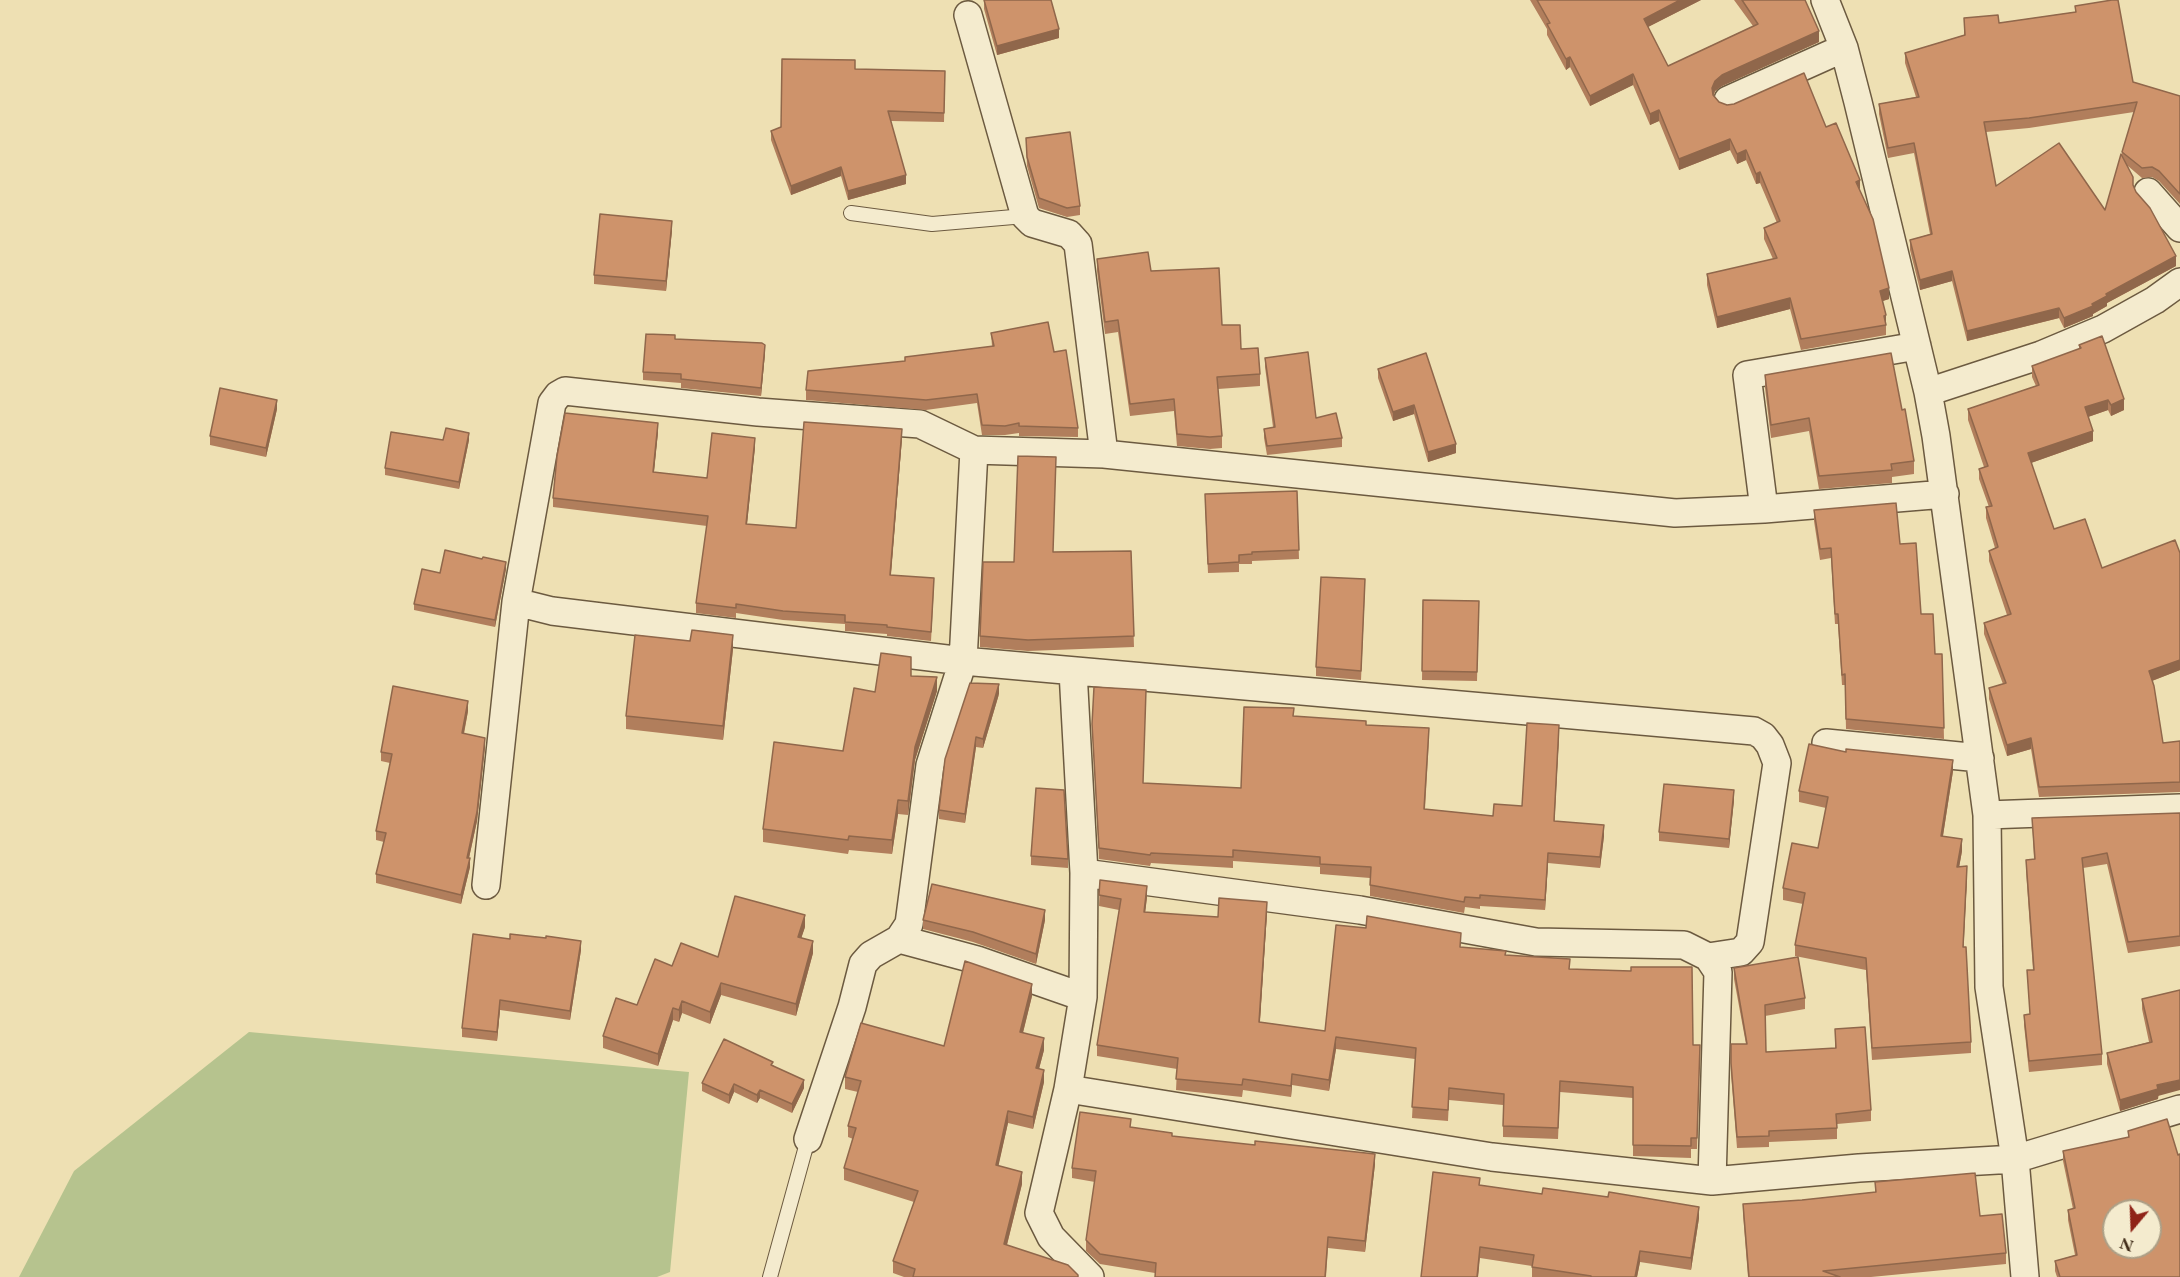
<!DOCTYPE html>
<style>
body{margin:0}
#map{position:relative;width:2180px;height:1277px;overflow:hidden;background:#eee0b3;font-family:"EB Garamond",serif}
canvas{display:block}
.north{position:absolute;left:2102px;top:1199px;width:60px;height:60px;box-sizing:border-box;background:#f4ebce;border:2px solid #ac9f86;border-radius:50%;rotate:199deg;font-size:16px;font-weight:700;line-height:24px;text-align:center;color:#412d19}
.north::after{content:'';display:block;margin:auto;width:21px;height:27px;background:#8f2418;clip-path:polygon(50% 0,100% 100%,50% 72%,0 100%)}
</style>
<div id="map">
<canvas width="2180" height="1277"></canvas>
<div class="north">N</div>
</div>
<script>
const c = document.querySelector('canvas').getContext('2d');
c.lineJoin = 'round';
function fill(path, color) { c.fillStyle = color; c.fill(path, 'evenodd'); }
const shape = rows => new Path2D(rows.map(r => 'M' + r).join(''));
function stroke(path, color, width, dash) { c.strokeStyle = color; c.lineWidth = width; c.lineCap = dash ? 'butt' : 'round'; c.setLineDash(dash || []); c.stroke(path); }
fill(shape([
 [249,1032,689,1072,670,1272,657,1277,19,1277,74,1171]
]), '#b6c38e');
const lane = shape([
 [851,213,932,224,1025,216],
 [770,1277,808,1139]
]);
const street = shape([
 [1825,0,1844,48,1858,102,1928,392,1936,436,1987,815,1989,987,2015,1159,2025,1277],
 [968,15,1025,216,1032,223,1069,234,1078,244,1104,454],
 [1728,100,1844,48],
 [2148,192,2180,228],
 [1928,392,2041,355,2103,329,2155,300,2180,282],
 [1764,509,1747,375,1917,346],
 [516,602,552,403,558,395,565,391,758,412,920,424,974,450,1104,454,1675,513,1764,509,1945,494],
 [1073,671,1084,873,1083,997,1068,1089,1039,1213,1051,1237,1090,1277],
 [1826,743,1980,758],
 [1987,815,2180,808],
 [1084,873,1360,910,1536,942,1684,945,1708,957,1718,972,1712,1181],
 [486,885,516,602,552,611,963,661,1754,731,1763,736,1770,745,1777,763,1750,942,1741,952,1708,957],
 [899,939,977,960,1083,997],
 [1068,1089,1492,1157,1712,1181,1859,1168,2015,1159,2180,1109],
 [808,1139,852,1007,863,964,871,955,899,939,909,924,930,765,963,661,974,450]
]);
stroke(lane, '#6c5a40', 16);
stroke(street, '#6c5a40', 30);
stroke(lane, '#f4ebce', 14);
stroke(street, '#f4ebce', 27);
fill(shape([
 [984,0,1059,38,997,55,984,9],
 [1530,0,1701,0,1648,27,1668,66,1753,26,1734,0,1805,0,1819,42,1722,86,1715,91,1714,95,1719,102,1727,105,1826,127,1860,191,1889,299,1882,301,1886,325,1886,335,1801,350,1790,309,1717,328,1707,285,1707,274,1773,259,1764,239,1764,228,1777,223,1760,183,1756,184,1746,160,1737,164,1730,150,1679,170,1659,121,1650,125,1633,85,1590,106,1570,67,1566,70,1547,35,1547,29],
 [2075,6,2133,82,2180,96,2180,204,2159,181,2152,177,2142,178,2128,166,2133,186,2176,266,2107,303,2107,306,2093,314,2093,316,2064,328,2059,318,1967,341,1952,281,1920,290,1910,250,1910,240,1930,234,1914,153,1888,158,1879,114,1879,104,1916,97,1905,63,1905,53,1964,35,1964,18,1999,23,2075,12],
 [2134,112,2122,152,2122,156,2105,210,1996,186,1986,132,2029,128],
 [855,69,945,71,944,122,891,121,906,184,848,200,841,176,791,195,771,140,771,131,781,127],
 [1026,138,1080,206,1080,215,1067,217,1039,208,1027,166],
 [672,230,666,291,594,284,594,275],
 [1097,259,1151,271,1222,325,1260,374,1260,386,1218,389,1222,436,1222,448,1210,449,1177,446,1174,411,1130,416,1118,332,1105,334,1097,271],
 [991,333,1054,352,1078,428,1078,437,1019,436,1019,433,1005,435,982,435,977,403,926,410,806,400,806,390,905,361,992,346],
 [675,339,765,353,761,396,681,388,681,383,643,380,643,372],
 [2079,345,2124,410,2111,416,2108,410,2088,417,2093,441,2031,463,2054,529,2102,568,2180,553,2180,670,2152,681,2163,743,2180,741,2180,792,2039,797,2031,749,2007,756,1989,699,1989,688,2003,684,1984,634,1984,623,2007,615,1989,561,1989,551,1995,548,1986,518,1986,507,1989,507,1979,479,1979,469,1984,467,1968,420,1968,409,2036,386,2032,377,2032,366,2079,349],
 [1426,353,1456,453,1428,462,1414,414,1393,421,1378,378,1378,369],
 [1265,358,1316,418,1342,438,1342,447,1267,455,1264,438,1264,429,1273,427,1265,367],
 [1765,375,1902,410,1914,461,1914,474,1892,477,1892,483,1819,489,1809,431,1771,438,1765,388],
 [277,409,266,457,210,445,210,436],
 [658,432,654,472,707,478,755,447,747,524,796,528,902,438,891,575,934,587,931,641,887,636,887,634,845,631,845,624,783,620,736,613,736,618,696,613,696,603,707,526,553,507,553,498],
 [443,440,469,440,459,489,385,475,385,468],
 [1297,491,1299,559,1252,561,1252,564,1239,564,1239,572,1208,573,1205,503],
 [1814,510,1900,544,1921,614,1935,654,1942,654,1944,739,1846,729,1845,685,1842,685,1838,624,1835,624,1831,558,1820,560,1814,521],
 [1131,551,1134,647,1028,651,980,647,980,636,1014,562,1053,552],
 [482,559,506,569,495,627,414,610,414,604,440,573],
 [1365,589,1361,680,1316,676,1316,667],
 [1423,600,1479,601,1477,681,1422,680],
 [733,649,723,740,626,729,626,716],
 [911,676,937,691,915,760,908,815,898,814,892,854,849,850,848,854,763,842,763,829,843,751,875,692],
 [999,694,983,748,976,747,965,823,939,819,939,810],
 [468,711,464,734,485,747,477,821,469,858,470,867,461,904,376,883,376,874,384,842,376,840,376,831,390,763,381,761,381,752],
 [1294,716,1366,725,1429,739,1425,809,1493,816,1522,806,1559,736,1554,821,1604,836,1600,868,1548,863,1545,910,1480,906,1480,909,1465,907,1464,913,1370,896,1370,878,1320,874,1320,867,1233,861,1233,868,1151,863,1150,866,1099,859,1092,724,1143,783,1241,788],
 [1846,752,1953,771,1943,836,1962,851,1959,867,1967,878,1963,947,1971,1042,1971,1053,1872,1060,1866,970,1795,956,1795,945,1803,904,1783,900,1783,888,1818,848,1826,808,1799,802,1799,791],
 [1734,800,1729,848,1659,841,1659,832],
 [2180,813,2180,946,2128,953,2107,864,2083,868,2102,1054,2102,1065,2029,1072,2024,1025,2024,1015,2030,1014,2027,970,2033,970,2026,871,2026,860,2034,859,2032,818],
 [1031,856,1068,859,1068,868,1031,865],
 [1100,880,1147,897,1145,912,1218,917,1267,913,1260,1022,1325,1031,1461,947,1570,969,1693,1045,1700,1045,1697,1149,1691,1149,1691,1158,1633,1156,1633,1098,1560,1092,1558,1139,1503,1137,1503,1105,1449,1100,1448,1121,1412,1118,1415,1059,1336,1049,1329,1091,1292,1085,1291,1097,1243,1090,1242,1097,1176,1090,1177,1069,1097,1056,1097,1045,1119,910,1099,906],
 [923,920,1045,920,1036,964,973,942,923,929],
 [805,927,801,938,813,953,796,1016,721,995,710,1024,682,1013,679,1022,673,1020,658,1066,603,1048,603,1036,637,1005,672,966,718,957],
 [473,934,581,950,570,1020,500,1010,497,1041,462,1037,462,1028],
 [1734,968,1805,998,1805,1009,1765,1016,1766,1052,1835,1048,1835,1029,1871,1110,1871,1121,1837,1124,1837,1139,1769,1142,1769,1147,1737,1148,1731,1074,1731,1044,1746,1044,1734,979],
 [2180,990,2158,1099,2120,1111,2107,1064,2107,1053,2149,1042,2142,1009,2142,999],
 [1032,996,1023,1033,1044,1050,1039,1069,1044,1082,1033,1129,1008,1123,998,1166,1022,1184,1007,1245,1078,1277,904,1277,893,1273,893,1261,914,1202,844,1180,844,1168,853,1139,848,1137,848,1126,858,1092,845,1089,845,1077,944,1046],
 [773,1065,804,1088,792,1113,760,1098,757,1103,734,1092,729,1104,702,1091,702,1083],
 [1131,1127,1172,1136,1375,1164,1365,1252,1328,1248,1326,1277,1155,1277,1155,1273,1100,1264,1086,1251,1086,1240,1095,1182,1072,1178,1072,1168],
 [2128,1131,2178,1155,2180,1277,2057,1277,2055,1271,2055,1261,2075,1255,2068,1220,2068,1210,2073,1209,2063,1161,2063,1151,2128,1138],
 [1875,1182,1980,1216,2006,1253,2006,1264,1871,1277,1748,1277,1743,1214,1743,1204,1802,1200,1875,1192],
 [1480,1185,1699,1218,1691,1270,1640,1262,1637,1277,1532,1277,1532,1266,1480,1258,1478,1277,1421,1277]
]), '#b17e5c');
fill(shape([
 [1680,0,1701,0,1644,29,1644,19],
 [1059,29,1059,38,997,55,997,46],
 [1819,31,1819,42,1722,86,1715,91,1712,99,1712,88,1715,81,1722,75],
 [1570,57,1570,67,1566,70,1566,59],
 [1633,74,1633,85,1590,106,1590,96],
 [1659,110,1659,121,1650,125,1650,114],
 [1730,139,1730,150,1679,170,1679,159],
 [1746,150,1746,160,1737,164,1737,154],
 [841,167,841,176,791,195,791,186],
 [1760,172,1760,183,1756,184,1756,174],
 [906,175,906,184,848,200,848,191],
 [1860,180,1860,190,1856,182],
 [672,221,672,230,666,291,666,281],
 [2176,256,2176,266,2107,303,2107,306,2093,314,2093,316,2064,328,2064,318,2106,294],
 [1952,271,1952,281,1920,290,1920,280],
 [1889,288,1889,299,1880,302,1880,291],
 [1790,298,1790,309,1717,328,1717,317],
 [2059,308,2059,318,1967,341,1967,331],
 [1886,315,1886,326,1884,316],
 [765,345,765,353,761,396,761,388],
 [2124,399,2124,410,2111,416,2111,405],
 [277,400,277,409,266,457,266,448],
 [2108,400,2108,410,2085,418,2085,407],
 [1414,405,1414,414,1393,421,1393,412],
 [658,423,658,432,653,481,653,472],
 [902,429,902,438,890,584,890,575],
 [2093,431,2093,441,2028,464,2028,453],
 [469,433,469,440,459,489,459,482],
 [755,438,755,447,746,534,746,524],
 [1456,444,1456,453,1428,462,1428,452],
 [506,562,506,569,495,627,495,620],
 [733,635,733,649,723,740,723,726],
 [2180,660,2180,670,2149,682,2149,671],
 [937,677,937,691,915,760,908,815,908,801,915,747],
 [999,684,999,694,983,748,983,739],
 [468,701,468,711,462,742,462,733],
 [1559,725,1559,736,1554,831,1554,821],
 [976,737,976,747,965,823,965,814],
 [485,738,485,747,477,821,467,867,467,858],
 [2031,738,2031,749,2007,756,2007,745],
 [1953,760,1953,771,1941,848,1941,836],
 [1734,790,1734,800,1729,848,1729,839],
 [898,800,898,814,892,854,892,840],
 [1604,825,1604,836,1600,868,1600,857],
 [1962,839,1962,851,1957,879,1957,867],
 [1548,853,1548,863,1545,910,1545,900],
 [470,858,470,867,461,904,461,895],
 [1967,866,1967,878,1963,959,1963,947],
 [1147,886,1147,897,1144,923,1144,912],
 [1267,902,1267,913,1259,1034,1259,1022],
 [1045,910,1045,920,1036,964,1036,954],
 [805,915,805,927,798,948,798,937],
 [581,941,581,950,570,1020,570,1011],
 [813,941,813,953,796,1016,796,1004],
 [721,983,721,995,710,1024,710,1012],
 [1032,984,1032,996,1020,1044,1020,1032],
 [500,1000,500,1010,497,1041,497,1032],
 [682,1001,682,1013,679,1022,679,1010],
 [673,1008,673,1020,658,1066,658,1054],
 [1336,1037,1336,1049,1329,1091,1329,1080],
 [1044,1038,1044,1050,1036,1080,1036,1068],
 [1044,1070,1044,1082,1033,1129,1033,1117],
 [1292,1074,1292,1085,1291,1097,1291,1086],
 [804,1080,804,1088,792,1113,792,1104],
 [2180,1080,2180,1090,2158,1096,2158,1099,2120,1111,2120,1100,2157,1085],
 [734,1084,734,1092,729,1104,729,1095],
 [760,1090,760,1098,757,1103,757,1095],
 [1008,1111,1008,1123,996,1177,996,1165],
 [1375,1154,1375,1164,1365,1252,1365,1241],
 [1022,1172,1022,1184,1004,1256,1004,1244],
 [1699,1207,1699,1218,1691,1270,1691,1258],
 [1480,1247,1478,1277,1477,1277],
 [1640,1251,1640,1262,1637,1277,1635,1277]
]), '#90674b');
const building = shape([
 [984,0,1051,0,1059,29,997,46,984,0],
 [1537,0,1680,0,1644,19,1668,66,1758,24,1742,0,1805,0,1819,31,1722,75,1715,81,1712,88,1713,95,1719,102,1727,105,1734,104,1804,73,1826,127,1836,123,1860,180,1856,182,1873,219,1889,288,1880,291,1886,315,1884,316,1886,325,1801,339,1790,298,1717,317,1707,274,1777,258,1764,228,1780,221,1760,172,1756,174,1746,150,1737,154,1730,139,1679,159,1659,110,1650,114,1633,74,1590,96,1570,57,1566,59,1547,24,1550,23,1537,0],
 [2112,0,2118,0,2133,82,2180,96,2180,194,2159,171,2152,167,2142,168,2122,152,2137,102,2029,118,1984,122,1996,186,2059,143,2105,210,2121,154,2133,177,2133,185,2136,192,2150,208,2176,256,2106,294,2107,296,2092,304,2093,306,2064,318,2059,308,1967,331,1952,271,1920,280,1910,240,1932,234,1914,143,1888,148,1879,104,1919,97,1905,53,1965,35,1964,18,1998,15,1999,23,2076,12,2075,6,2112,0],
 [782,59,855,60,855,69,945,71,944,113,888,111,906,175,848,191,841,167,791,186,771,131,781,127,782,59],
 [1070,132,1080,206,1067,208,1039,198,1027,157,1026,138,1070,132],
 [600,214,672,221,666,281,594,275,600,214],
 [1148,252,1151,271,1219,268,1222,325,1240,325,1241,349,1258,348,1260,374,1217,377,1222,436,1210,437,1177,434,1174,399,1130,404,1118,320,1105,322,1097,259,1148,252],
 [1048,322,1054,352,1066,350,1078,428,1019,426,1019,423,1005,426,982,425,977,394,926,400,806,390,808,371,905,361,905,357,994,346,991,333,1048,322],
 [646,334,675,335,675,339,762,343,765,345,761,388,681,379,681,374,643,372,646,334],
 [2102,336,2124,399,2111,405,2108,400,2085,407,2093,431,2028,453,2054,529,2085,519,2102,568,2175,540,2180,553,2180,660,2149,671,2154,686,2163,743,2180,741,2180,782,2039,787,2031,738,2007,745,1989,688,2006,683,1984,623,2011,614,1989,551,1998,547,1986,507,1992,506,1979,469,1988,466,1968,409,2039,385,2032,366,2081,348,2079,345,2102,336],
 [1308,352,1316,418,1336,413,1342,438,1267,446,1264,429,1275,427,1265,358,1308,352],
 [1426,353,1456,444,1428,452,1414,405,1393,412,1378,369,1426,353],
 [1891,353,1902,410,1905,409,1914,461,1891,464,1892,470,1819,476,1809,418,1771,425,1765,375,1891,353],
 [220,388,277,400,266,448,210,436,220,388],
 [565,413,658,423,653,472,707,478,712,433,755,438,746,524,796,528,804,422,902,429,890,575,934,578,931,632,887,627,887,625,845,622,845,615,783,611,736,604,736,608,696,603,708,516,553,498,557,456,565,413],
 [446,428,469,433,459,482,385,468,391,432,443,440,446,428],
 [1018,456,1056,457,1053,552,1131,551,1134,636,1028,640,980,636,983,562,1014,562,1018,456],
 [1297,491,1299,550,1252,552,1252,554,1239,555,1239,562,1208,564,1205,494,1297,491],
 [1896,503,1900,544,1916,543,1921,614,1933,614,1935,654,1942,654,1944,728,1846,719,1845,674,1842,675,1838,614,1835,614,1831,548,1820,549,1814,510,1896,503],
 [445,550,482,559,483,557,506,562,495,620,414,604,422,569,440,573,445,550],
 [1321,577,1365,579,1361,671,1316,667,1321,577],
 [1423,600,1479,601,1477,672,1422,671,1423,600],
 [692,630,733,635,723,726,626,716,635,635,690,641,692,630],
 [881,653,911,657,911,676,937,677,915,747,908,801,898,800,892,840,849,836,848,840,763,829,774,742,843,751,854,688,875,692,881,653],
 [970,683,999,684,983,739,976,737,965,814,939,810,945,759,970,683],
 [393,686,468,701,462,733,485,738,477,812,467,858,470,858,461,895,376,874,386,833,376,831,392,754,381,752,393,686],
 [1094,687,1146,690,1143,783,1241,788,1244,707,1294,708,1293,716,1366,721,1366,725,1429,728,1424,809,1493,816,1494,804,1522,806,1527,723,1559,725,1554,821,1604,825,1600,857,1548,853,1545,900,1480,895,1480,898,1465,897,1464,902,1370,885,1371,867,1320,864,1320,857,1233,850,1233,857,1151,853,1150,855,1099,848,1092,724,1094,687],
 [1809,744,1846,752,1846,749,1953,760,1941,836,1962,839,1957,867,1967,866,1963,947,1966,947,1971,1042,1872,1048,1866,958,1795,945,1805,893,1783,888,1792,843,1818,848,1828,797,1799,791,1809,744],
 [1664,784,1734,790,1729,839,1659,832,1664,784],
 [1036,788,1064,790,1068,859,1031,856,1036,788],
 [2180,813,2180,936,2128,942,2107,853,2082,858,2102,1054,2029,1061,2024,1015,2030,1014,2027,970,2034,970,2026,860,2035,859,2032,818,2180,813],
 [1100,880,1147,886,1144,912,1218,917,1219,898,1267,902,1259,1022,1325,1031,1336,925,1366,928,1367,916,1461,933,1460,947,1506,951,1505,955,1570,959,1569,969,1631,971,1631,967,1692,967,1693,1045,1700,1045,1697,1138,1691,1138,1691,1146,1633,1145,1633,1087,1560,1081,1558,1128,1503,1126,1504,1094,1449,1088,1448,1110,1412,1107,1416,1048,1336,1037,1329,1080,1292,1074,1291,1086,1243,1079,1242,1085,1176,1079,1178,1058,1097,1045,1121,899,1099,895,1100,880],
 [932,884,1045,910,1036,954,973,932,923,920,932,884],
 [735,896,805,915,798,937,813,941,796,1004,721,983,710,1012,682,1001,679,1010,673,1008,658,1054,603,1036,616,998,637,1005,655,959,672,966,681,943,718,957,735,896],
 [473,934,510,939,510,934,546,938,546,936,581,941,570,1011,500,1000,497,1032,462,1028,473,934],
 [1798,957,1805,998,1765,1005,1766,1052,1836,1048,1835,1029,1865,1027,1871,1110,1836,1114,1837,1128,1769,1131,1769,1136,1737,1137,1731,1063,1731,1044,1747,1044,1734,968,1798,957],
 [965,961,1032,984,1020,1032,1044,1038,1036,1068,1044,1070,1033,1117,1008,1111,996,1165,1022,1172,1004,1244,1068,1265,1078,1275,1078,1277,913,1277,915,1269,893,1261,918,1191,844,1168,856,1128,848,1126,861,1081,845,1077,861,1023,944,1046,965,961],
 [2180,990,2180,1080,2157,1085,2158,1089,2120,1100,2107,1053,2152,1042,2142,999,2180,990],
 [724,1039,773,1062,771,1065,804,1080,792,1104,760,1090,757,1095,734,1084,729,1095,702,1083,724,1039],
 [1080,1112,1131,1119,1130,1127,1172,1133,1172,1136,1255,1145,1255,1141,1375,1154,1365,1241,1328,1237,1325,1277,1155,1277,1156,1263,1100,1254,1086,1240,1096,1171,1072,1168,1080,1112],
 [2167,1119,2178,1155,2180,1154,2180,1277,2060,1277,2055,1261,2077,1255,2068,1210,2075,1208,2063,1151,2129,1137,2128,1131,2167,1119],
 [2114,1211,2150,1211,2150,1247,2114,1247,2114,1211],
 [1433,1172,1480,1178,1479,1185,1542,1194,1543,1188,1608,1197,1609,1192,1699,1207,1691,1258,1640,1251,1635,1277,1591,1277,1591,1276,1532,1267,1534,1255,1480,1247,1477,1277,1421,1277,1433,1172],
 [1975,1173,1980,1216,2002,1214,2006,1253,1823,1271,1840,1277,1749,1277,1743,1204,1802,1200,1876,1192,1875,1182,1975,1173]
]);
fill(building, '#ce936b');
stroke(building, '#90674b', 1.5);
</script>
